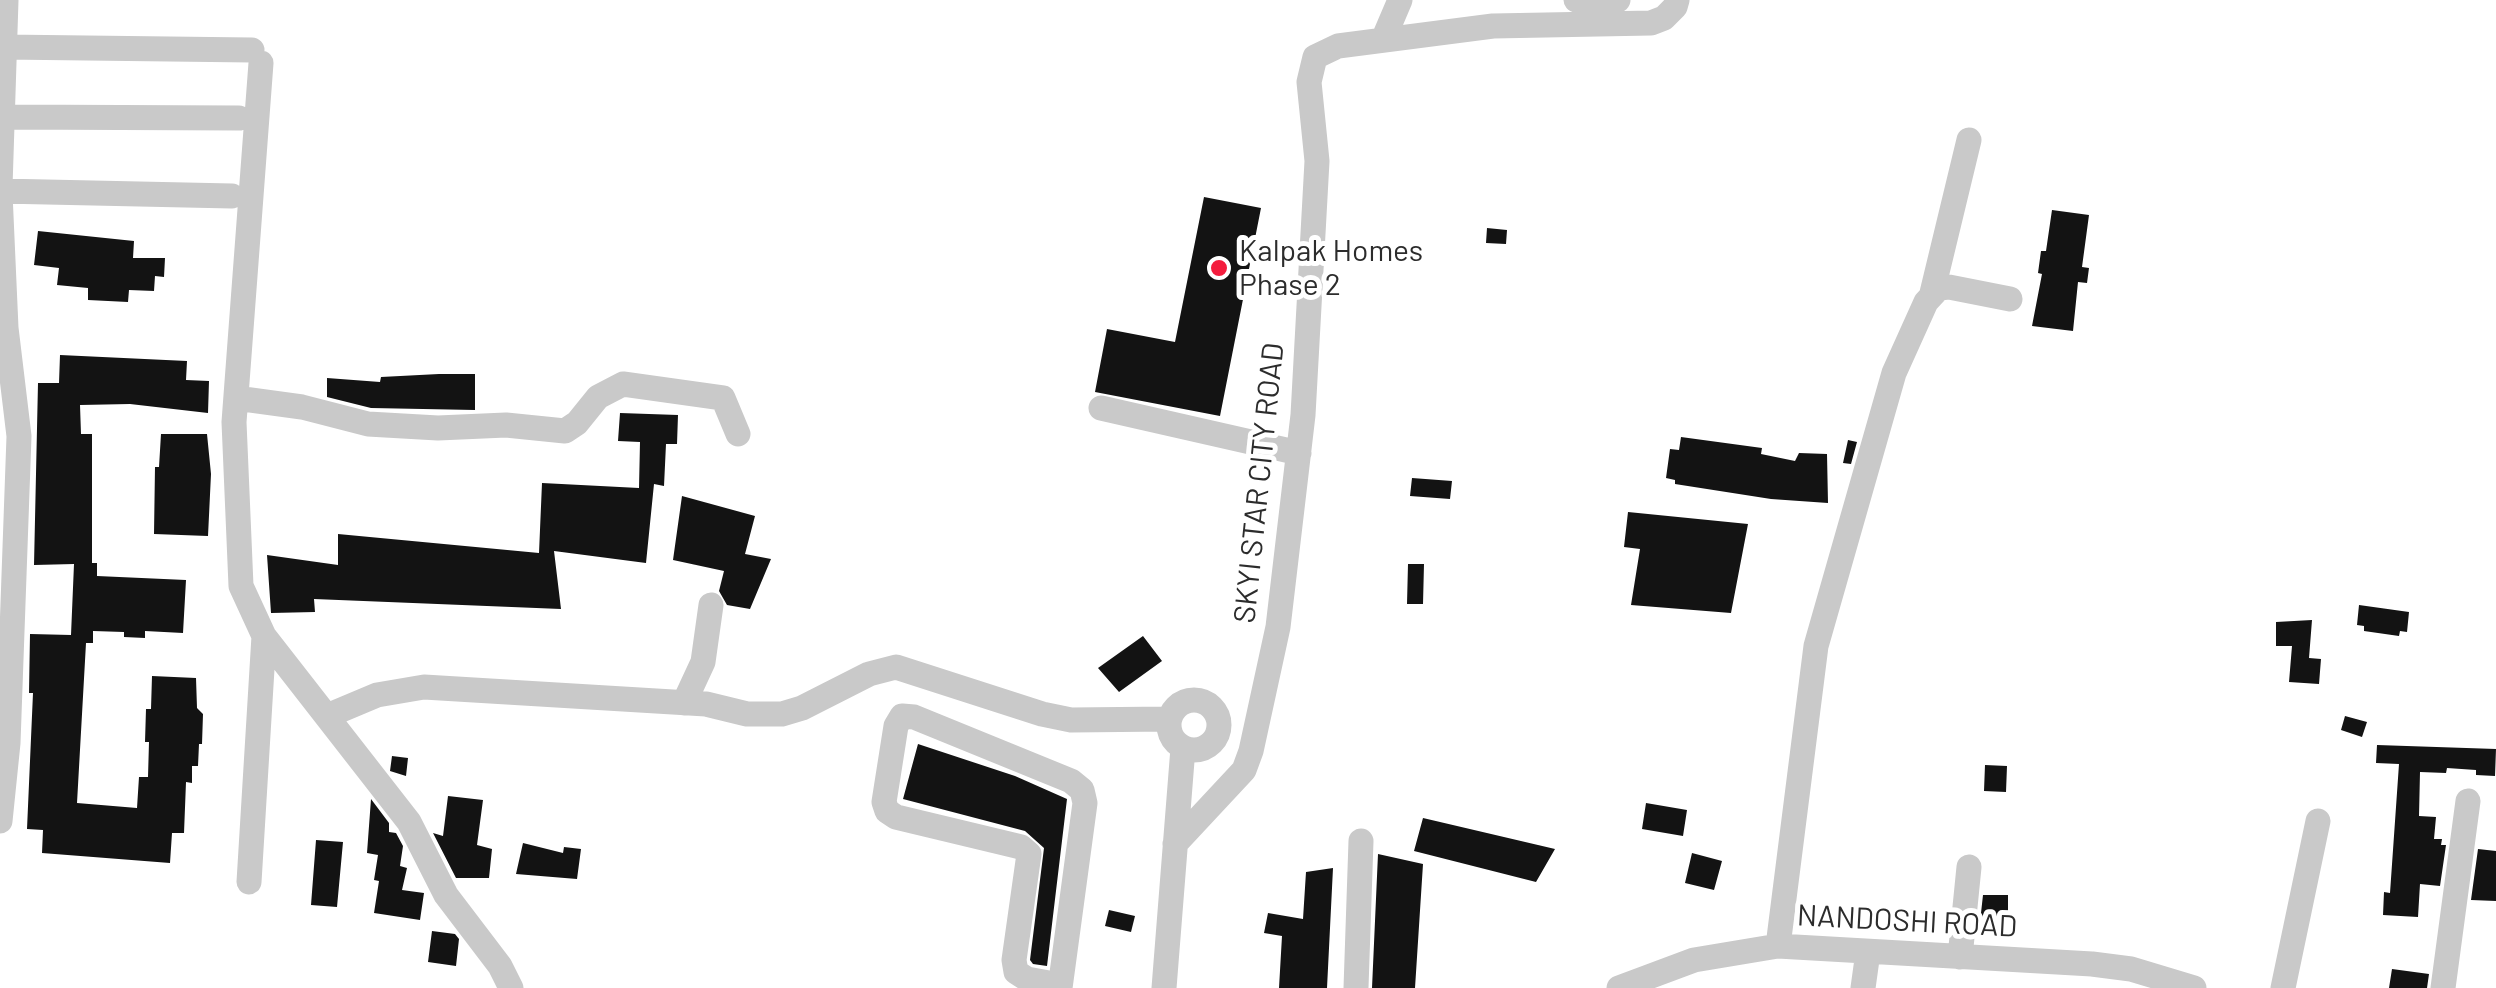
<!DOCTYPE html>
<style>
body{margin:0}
canvas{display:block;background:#fff}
</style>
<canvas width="2496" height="988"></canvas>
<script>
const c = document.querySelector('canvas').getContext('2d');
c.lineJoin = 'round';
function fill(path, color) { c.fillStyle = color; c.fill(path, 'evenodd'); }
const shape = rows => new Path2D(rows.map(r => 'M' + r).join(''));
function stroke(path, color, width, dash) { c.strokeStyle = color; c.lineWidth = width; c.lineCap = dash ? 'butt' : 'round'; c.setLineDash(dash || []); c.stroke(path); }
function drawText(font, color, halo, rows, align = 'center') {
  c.font = font + ' Barlow,sans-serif'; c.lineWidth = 10; c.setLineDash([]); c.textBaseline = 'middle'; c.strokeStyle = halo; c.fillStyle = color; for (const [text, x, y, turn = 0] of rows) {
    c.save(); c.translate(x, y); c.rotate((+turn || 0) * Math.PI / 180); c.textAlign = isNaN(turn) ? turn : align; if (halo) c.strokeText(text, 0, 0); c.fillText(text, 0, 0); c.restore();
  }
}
fill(shape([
 [1204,197,1261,208,1220,416,1095,392,1107,329,1175,342],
 [2052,210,2089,215,2082,267,2089,268,2087,283,2078,282,2073,331,2032,326,2042,274,2038,273,2041,251,2046,251],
 [1487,228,1507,230,1506,244,1486,243],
 [38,231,134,241,133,258,165,258,164,277,155,276,154,291,129,290,128,302,88,300,88,288,57,285,59,268,34,265],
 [60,355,187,361,186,380,209,381,208,413,130,404,80,405,81,434,92,434,92,563,97,563,97,576,186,580,183,633,145,631,145,638,124,637,124,632,93,631,93,643,86,643,77,803,137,808,139,777,148,777,149,742,145,742,146,709,151,709,152,676,196,678,197,708,203,714,202,744,199,744,198,766,192,766,192,783,186,782,184,833,172,833,170,863,42,853,43,830,27,829,33,693,29,693,30,634,71,635,74,564,34,565,38,383,59,383],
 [439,374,475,374,475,410,371,408,327,397,327,378,380,382,381,377],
 [620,413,678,415,677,444,666,444,664,486,654,484,646,563,554,551,561,609,314,599,315,612,271,613,267,555,338,565,338,534,539,553,542,483,639,488,640,442,618,441],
 [161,434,207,434,211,474,208,536,154,534,155,467,159,467],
 [1681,437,1762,448,1761,454,1795,461,1799,453,1827,454,1828,503,1771,499,1675,484,1675,480,1666,478,1670,449,1679,450],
 [1848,440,1857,442,1851,464,1843,463],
 [1412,478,1452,481,1450,499,1410,496],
 [682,496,755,516,745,554,771,559,750,609,727,605,719,591,724,571,673,560],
 [1628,512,1748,524,1731,613,1631,605,1640,549,1624,547],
 [1408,564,1424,564,1423,604,1407,604],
 [2359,605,2409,612,2407,632,2400,631,2399,636,2364,631,2364,626,2357,625],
 [2312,620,2309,658,2321,659,2319,684,2289,682,2292,646,2276,646,2276,622],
 [1143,636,1162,661,1119,692,1098,668],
 [2345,716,2367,722,2362,737,2341,730],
 [918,744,1015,776,1067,799,1047,966,1033,964,1030,960,1044,848,1025,831,903,799],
 [2377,745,2496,749,2495,776,2476,775,2476,770,2447,768,2446,773,2420,772,2419,816,2436,817,2434,839,2442,839,2441,845,2446,845,2440,886,2420,884,2418,917,2383,915,2384,892,2390,893,2399,764,2376,763],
 [392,756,408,758,406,776,390,771],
 [1985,765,2007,766,2006,792,1984,791],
 [448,796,483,800,477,845,492,849,489,878,456,878,433,833,443,836],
 [371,799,389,823,389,832,396,833,403,846,400,866,407,868,402,890,424,893,420,920,374,913,379,881,374,880,378,855,367,853],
 [1646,803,1687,810,1683,836,1642,829],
 [1423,818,1555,849,1536,882,1414,851],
 [316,840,343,842,337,907,311,905],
 [523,843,563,853,564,847,581,849,577,879,516,874],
 [2478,849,2496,851,2496,901,2471,900],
 [1692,853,1722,861,1714,890,1685,883],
 [1378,854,1423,864,1415,988,1372,988],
 [1333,868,1327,988,1279,988,1282,936,1264,933,1268,913,1303,919,1306,872],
 [1983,895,2008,895,2008,922,1980,922],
 [1109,910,1135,916,1131,932,1105,926],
 [432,931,455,934,459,939,456,966,428,962],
 [2392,969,2429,974,2427,988,2389,988]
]), '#131313');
stroke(shape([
 [1576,0,1613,3,1618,0],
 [1383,40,1400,0],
 [4,47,252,50],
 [261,63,234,422,241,586,264,636,409,822,446,895,500,966,511,988],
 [2,117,239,118],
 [0,187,6,0],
 [0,191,232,196],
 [0,193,6,328,19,436,8,743,0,821],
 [1932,293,1969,140],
 [236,398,302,407,368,424,438,428,506,425,565,431,577,423,598,397,623,384,723,398,738,434],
 [1101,408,1299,453],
 '1169 725a25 25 0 1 1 50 0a25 25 0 1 1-50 0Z',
 [684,703,703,662,711,605],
 [327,716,377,695,424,687,706,704,747,714,782,714,802,708,869,674,896,667,1042,714,1071,720,1169,719],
 [1175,844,1244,770,1251,751,1278,627,1303,415,1317,161,1309,82,1315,57,1338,46,1493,26,1651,23,1664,18,1675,7,1677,0],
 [249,882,264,636],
 [1778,946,1816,646,1894,373,1926,302,1939,288,1949,287,2010,299],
 [1960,957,1969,867],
 [1060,988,1085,803,1082,790,1071,781,914,717,902,716,896,726,884,802,887,811,896,817,1021,847,1029,854,1014,960,1016,972,1027,979,1060,985],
 [1164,988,1183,748],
 [1356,988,1361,841],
 [1619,988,1694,960,1778,946,2092,964,2131,969,2194,988],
 [1863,988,1868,952],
 [2283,988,2318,821],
 [2443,988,2468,801]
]), '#c9c9c9', 25);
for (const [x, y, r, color] of [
 [1219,268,10,"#f41d3e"]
]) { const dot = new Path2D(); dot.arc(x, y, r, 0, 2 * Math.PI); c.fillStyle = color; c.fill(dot); stroke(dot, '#fff', 4); }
drawText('30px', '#2c2c2c', '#fff', [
 ["Kalpak Homes",1239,251],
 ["Phase 2",1239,285]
], 'left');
drawText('30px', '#2c2c2c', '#fff', [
 ["SKYI STAR CITY ROAD",1259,483,-84],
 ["NANDOSHI ROAD",1907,921,3]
]);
</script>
